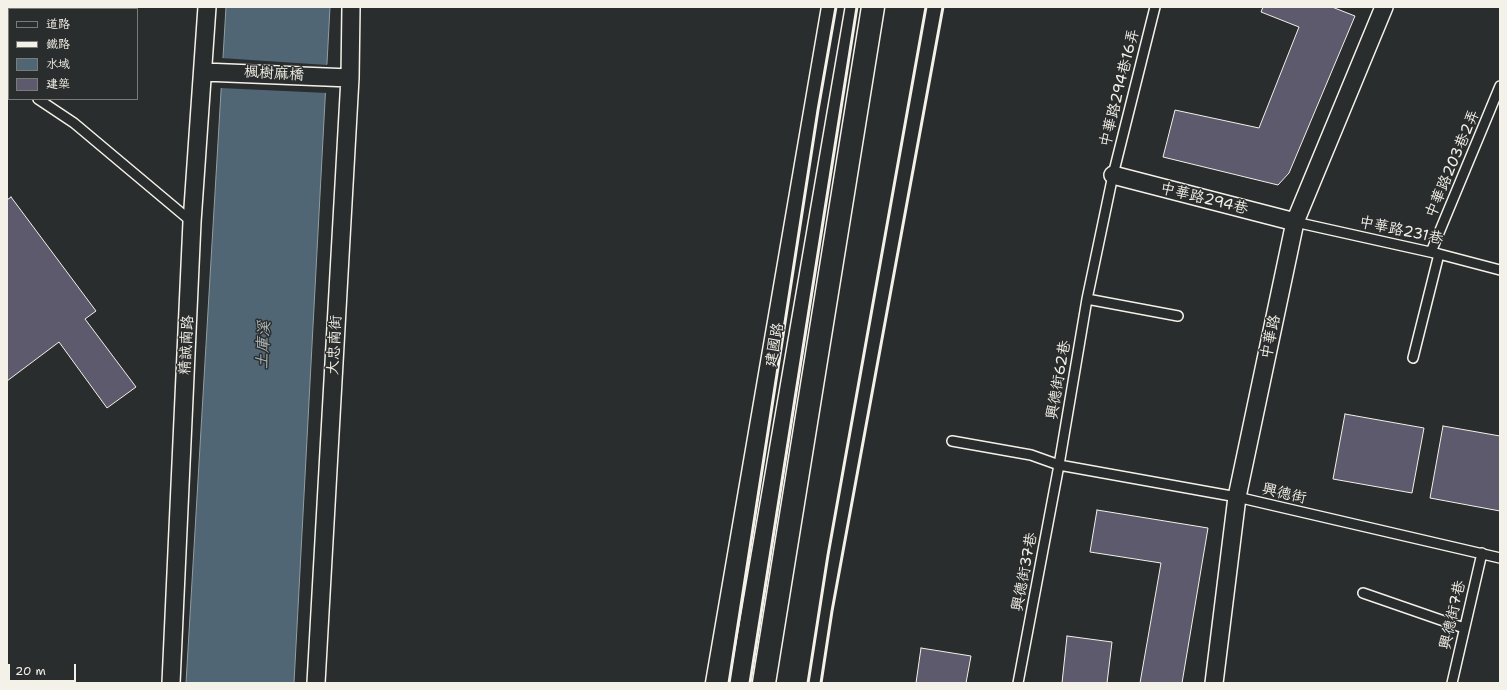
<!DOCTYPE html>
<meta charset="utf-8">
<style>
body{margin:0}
#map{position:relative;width:1507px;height:690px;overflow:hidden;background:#2a2d2e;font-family:"Shantell Sans","LXGW WenKai TC",sans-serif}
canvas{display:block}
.frame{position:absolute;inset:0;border:8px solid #f4f1e8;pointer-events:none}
.legend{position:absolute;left:8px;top:8px;width:130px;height:92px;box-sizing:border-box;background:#2a2d2e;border:1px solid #7b7b78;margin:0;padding:5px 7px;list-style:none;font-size:12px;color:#f4f1e8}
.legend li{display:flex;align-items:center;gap:8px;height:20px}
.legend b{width:20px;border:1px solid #7b7b78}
.scale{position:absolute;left:8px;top:664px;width:68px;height:18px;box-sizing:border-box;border:2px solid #f4f1e8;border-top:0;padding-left:5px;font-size:12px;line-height:14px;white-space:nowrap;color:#f4f1e8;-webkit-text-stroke:3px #2a2d2e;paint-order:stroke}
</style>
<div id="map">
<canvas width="1507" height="690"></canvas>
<div class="frame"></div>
<ul class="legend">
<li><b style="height:5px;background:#2a2d2e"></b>道路</li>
<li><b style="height:5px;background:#f4f1e8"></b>鐵路</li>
<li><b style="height:11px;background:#506674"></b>水域</li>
<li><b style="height:11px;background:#5c5a6c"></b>建築</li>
</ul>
<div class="scale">20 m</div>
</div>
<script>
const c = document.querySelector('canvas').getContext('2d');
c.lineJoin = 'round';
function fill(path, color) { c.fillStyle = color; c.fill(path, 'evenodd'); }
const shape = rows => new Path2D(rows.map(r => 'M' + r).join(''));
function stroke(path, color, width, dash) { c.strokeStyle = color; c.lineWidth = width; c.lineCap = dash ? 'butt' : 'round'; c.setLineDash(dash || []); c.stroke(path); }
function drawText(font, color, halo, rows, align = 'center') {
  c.font = font + ' "Shantell Sans","LXGW WenKai TC",sans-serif'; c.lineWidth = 3; c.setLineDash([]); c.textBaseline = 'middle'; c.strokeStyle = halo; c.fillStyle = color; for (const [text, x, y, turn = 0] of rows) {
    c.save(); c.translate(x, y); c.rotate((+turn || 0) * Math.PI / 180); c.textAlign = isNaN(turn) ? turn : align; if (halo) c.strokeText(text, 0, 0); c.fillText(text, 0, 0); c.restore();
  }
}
const water = shape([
 [226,7,330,7,294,683,186,683,226,7]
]);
fill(water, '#506674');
stroke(water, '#929ea2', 1);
fill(shape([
 [221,58,327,65,329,62,327,93,220,88]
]), '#2a2d2e');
const building = shape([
 [1263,7,1332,7,1355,16,1289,173,1278,185,1163,157,1175,110,1259,128,1299,27,1261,12,1263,7],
 [11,197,96,311,85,319,136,387,107,408,59,342,7,381,7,200,11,197],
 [1345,414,1424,428,1412,493,1333,479,1345,414],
 [1443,426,1500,436,1500,511,1430,498,1443,426],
 [1097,510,1208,528,1182,683,1140,683,1161,563,1090,552,1097,510],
 [1067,636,1112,642,1107,683,1062,683,1067,636],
 [921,648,971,656,966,683,916,683,921,648]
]);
fill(building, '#5c5a6c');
stroke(building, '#f4f1e8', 1);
const lane = shape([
 [1155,7,1113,175,1087,299,1178,316],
 [7,79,9,80],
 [38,99,74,123,192,222],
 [1295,222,1439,254,1500,270],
 [1431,252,1500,86],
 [1413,358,1439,254],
 [952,441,1031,455,1059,465,1237,497,1500,558],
 [1363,593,1464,628],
 [1018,683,1059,465,1087,299],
 [1452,683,1482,553]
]);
const street = shape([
 [204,72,350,78],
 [1113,175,1295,222],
 [171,683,192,222,207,7],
 [316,683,350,78,351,7],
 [1214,683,1237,497,1295,222,1384,7]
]);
const secondary = shape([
 [717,683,833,7],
 [764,683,873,7]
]);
stroke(lane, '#f4f1e8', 12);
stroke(street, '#f4f1e8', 20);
stroke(secondary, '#f4f1e8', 25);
stroke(lane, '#2a2d2e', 9);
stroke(street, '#2a2d2e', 17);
stroke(secondary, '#2a2d2e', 22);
stroke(shape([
 [729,683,818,110,836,7],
 [750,683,857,7],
 [808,683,828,555,926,7],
 [821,683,832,611,943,7]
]), '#f4f1e8', 3);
drawText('15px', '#f4f1e8', '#2a2d2e', [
 ["楓樹麻橋",274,74,3],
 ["中華路294巷16弄",1120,88,-76],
 ["中華路203巷2弄",1453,164,-67],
 ["中華路294巷",1204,199,14],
 ["中華路231巷",1401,231,12],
 ["中華路",1271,337,-78],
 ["精誠南路",187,345,-87],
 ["大忠南街",335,345,-87],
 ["建國路",775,345,-80],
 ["興德街62巷",1059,380,-80],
 ["興德街",1284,494,13],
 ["興德街37巷",1025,572,-79],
 ["興德街7巷",1453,615,-77]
]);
drawText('italic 16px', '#b2b9ba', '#2a2d2e', [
 ["土庫溪",264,345,-87]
]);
</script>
